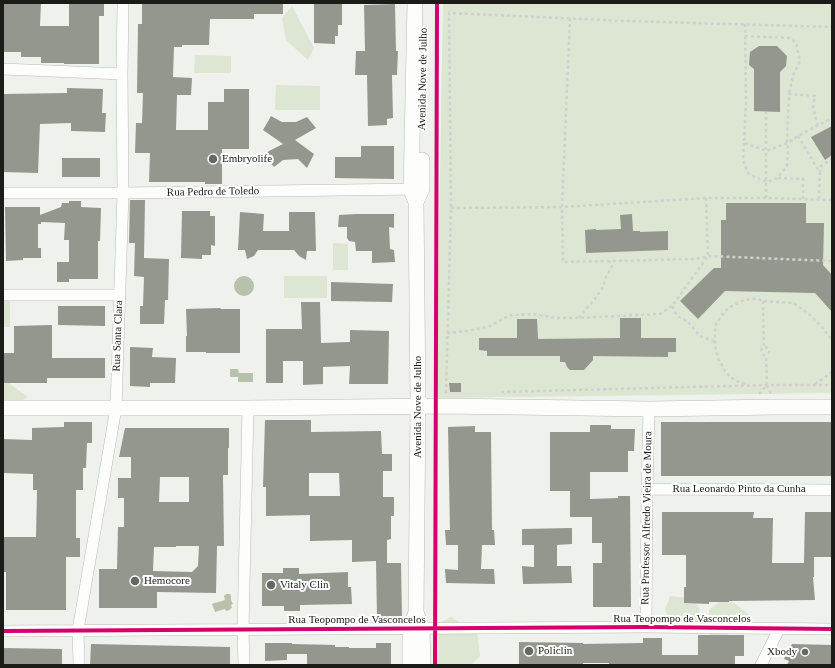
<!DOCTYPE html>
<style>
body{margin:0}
#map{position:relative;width:835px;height:668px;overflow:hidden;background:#eff2ec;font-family:Georgia,serif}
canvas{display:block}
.frame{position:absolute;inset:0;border:4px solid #1b1c18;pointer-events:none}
</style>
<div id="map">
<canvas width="835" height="668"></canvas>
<div class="frame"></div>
</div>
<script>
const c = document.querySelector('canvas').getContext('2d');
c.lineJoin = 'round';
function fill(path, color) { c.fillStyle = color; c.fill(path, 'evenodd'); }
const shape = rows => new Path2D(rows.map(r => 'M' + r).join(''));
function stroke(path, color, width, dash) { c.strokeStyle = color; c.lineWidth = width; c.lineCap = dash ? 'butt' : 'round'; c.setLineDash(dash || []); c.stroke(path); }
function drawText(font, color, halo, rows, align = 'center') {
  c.font = font + ' Georgia,serif'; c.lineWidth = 4; c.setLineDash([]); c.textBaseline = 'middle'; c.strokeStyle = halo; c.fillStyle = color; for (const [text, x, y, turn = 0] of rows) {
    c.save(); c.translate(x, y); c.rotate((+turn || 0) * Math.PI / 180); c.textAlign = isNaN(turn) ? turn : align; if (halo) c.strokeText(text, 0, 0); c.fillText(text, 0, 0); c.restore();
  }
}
fill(shape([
 [443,3,832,3,832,393,436,398],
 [292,6,314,48,308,60,286,40,282,18],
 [195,55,231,56,231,73,194,73],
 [276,85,320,86,320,110,275,110],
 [333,243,348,244,348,270,333,270],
 [284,276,327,276,327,298,284,298],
 [3,300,10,300,10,327,3,327],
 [3,371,10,384,28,397,11,406,3,406],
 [670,596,690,598,699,607,700,621,690,628,669,624,665,609],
 [720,601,734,603,751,616,749,627,736,628,720,641,709,634,709,610],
 [451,617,477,632,480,656,471,665,437,665,439,623]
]), '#dde5d3');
fill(shape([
 '234 286a10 10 0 1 1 20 0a10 10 0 1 1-20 0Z',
 [230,369,238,369,239,373,253,373,253,382,238,382,238,377,230,377],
 [226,594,230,594,231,596,231,600,233,604,231,605,232,608,230,609,230,610,226,611,225,609,215,612,212,604,225,600,224,596]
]), '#b8c1ab');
fill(shape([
 [3,3,41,3,40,26,69,26,69,3,104,3,104,16,99,16,99,64,64,64,64,63,41,63,41,57,21,57,21,52,3,52],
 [142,3,283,3,283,14,254,14,254,19,210,19,209,45,182,45,182,47,174,47,173,77,192,78,191,95,177,95,176,130,208,130,208,102,224,102,224,89,249,89,249,149,222,149,222,184,205,184,205,182,149,182,150,153,135,153,136,123,142,123,143,93,137,93,138,24,142,24],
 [314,3,342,3,342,25,338,25,338,36,335,36,335,44,314,43],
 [395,4,396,51,398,51,397,75,392,75,393,118,387,119,387,125,368,126,367,75,355,75,356,51,365,51,364,5],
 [759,46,777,46,787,56,786,66,780,72,780,112,754,111,754,69,749,65,750,52],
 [67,88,103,89,102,113,106,113,105,132,71,131,71,123,40,124,38,173,3,172,3,94,67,93],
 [271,116,282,122,296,122,307,117,316,128,295,140,314,154,307,168,298,159,283,160,274,167,264,155,269,151,283,144,263,130],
 [832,126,832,155,825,160,811,137],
 [361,146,394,146,394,179,335,178,335,157,361,157],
 [62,158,100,158,100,177,62,177],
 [130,200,145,200,144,258,169,259,168,300,165,300,164,324,140,324,140,306,143,306,144,277,134,276,135,243,129,243],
 [69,201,81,201,81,207,101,208,100,241,98,241,98,279,69,279,69,282,57,282,57,262,69,262,69,240,64,240,65,223,41,222,41,224,38,224,38,248,41,248,41,258,23,258,23,260,6,261,5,207,40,207,40,215,61,207,62,203,69,203],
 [726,203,806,203,806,223,824,223,823,265,832,275,832,312,815,293,725,291,698,319,680,301,714,268,721,268,721,220,726,220],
 [182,211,210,211,210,216,215,216,215,246,211,245,211,255,202,255,202,259,181,258],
 [240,212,264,214,263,231,289,231,289,212,315,212,316,251,307,251,306,260,299,256,294,250,258,250,254,256,247,259,245,250,238,250],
 [356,214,394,214,394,228,389,227,390,249,394,250,395,262,372,263,372,251,356,251,355,242,349,241,347,238,347,227,338,227,339,215],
 [632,214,633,231,640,231,640,232,668,231,668,250,586,253,585,230,596,229,596,230,621,229,620,215],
 [331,282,393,284,392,302,331,301],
 [301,302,320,302,321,343,350,342,350,330,389,331,388,384,349,384,350,366,323,367,323,384,303,385,303,361,283,361,283,383,266,383,266,329,302,329],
 [58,306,105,306,105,326,58,325],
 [220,308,221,309,240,309,240,353,206,353,206,352,186,352,186,336,187,336,186,309],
 [620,318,641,318,641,338,676,338,676,352,668,352,668,357,593,356,593,360,584,370,570,370,567,367,565,362,560,362,560,356,487,356,487,351,479,350,479,338,517,338,517,319,537,319,538,339,620,338],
 [52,325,52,358,105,358,105,378,47,378,47,383,3,383,3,353,14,353,14,326],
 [130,347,153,348,152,357,176,358,175,383,150,383,150,387,130,386],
 [449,383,461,383,461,392,450,392],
 [265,420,311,420,311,432,381,431,382,454,392,454,392,471,383,471,383,497,394,497,394,516,391,516,391,539,387,540,387,563,401,563,402,617,377,617,376,561,352,562,352,540,310,541,310,515,266,516,266,487,263,487],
 [309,473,339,473,340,496,309,496],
 [64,422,92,422,92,443,87,443,86,468,83,468,83,490,76,490,76,538,80,538,80,557,66,557,66,610,6,610,6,572,3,572,3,537,36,537,37,490,33,490,33,474,3,473,3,439,32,440,32,428,64,427],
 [661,422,832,422,832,476,661,476],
 [590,425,611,425,611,429,635,429,634,451,628,451,628,472,590,472,590,499,618,498,618,496,630,496,631,607,593,607,593,563,602,563,602,543,592,543,592,517,570,517,570,491,550,491,550,432,590,432],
 [475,426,475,432,491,432,492,530,494,530,495,545,482,545,481,569,494,569,495,584,446,583,445,569,458,570,458,545,446,545,445,530,450,530,448,427],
 [125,428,229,428,229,448,228,448,228,475,223,475,224,546,217,546,216,593,157,592,157,608,99,608,99,569,117,569,118,527,124,527,124,498,118,498,118,478,131,478,131,457,119,457],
 [160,477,189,477,189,502,159,502],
 [176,546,199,546,198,566,192,572,153,571,154,547,176,547],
 [662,512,754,512,753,518,773,518,772,563,804,563,805,512,832,512,832,557,814,557,814,577,813,577,815,600,729,601,729,602,709,602,709,604,684,603,684,587,686,587,686,555,662,555],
 [572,528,572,544,557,545,557,566,571,566,572,583,523,584,522,566,534,567,534,545,522,545,522,529],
 [283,568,299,568,299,574,348,572,348,587,351,587,352,604,300,605,300,611,284,611,284,606,262,606,262,573,283,573],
 [698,635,744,635,744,656,735,656,735,665,609,665,609,663,583,663,583,665,519,665,519,642,583,643,583,644,643,643,643,638,662,638,662,655,698,655],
 [265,643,292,643,292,644,335,645,335,647,349,647,349,648,376,648,376,643,391,643,391,665,307,665,307,654,287,654,287,660,265,661],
 [91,644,230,647,230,665,90,665],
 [792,644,832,645,832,665,787,665,789,661,784,659],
 [3,648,62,649,62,665,3,665]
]), '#93978e');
const minor = shape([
 [3,69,122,74],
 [3,193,123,193,417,189],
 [3,295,120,295],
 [647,489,832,490],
 [646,627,647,489,649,409],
 [3,631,646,627,832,629],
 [79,665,78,630,116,408,123,193,122,74,123,3],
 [244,665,243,630,248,408],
 [761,665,779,629]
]);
const secondary = shape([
 [416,202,422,189,422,160],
 [3,408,248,408,444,406,649,409,777,407,832,407],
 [416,612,422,629,423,665],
 [410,665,410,629,416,612,418,406,416,202,411,190,415,3]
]);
stroke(minor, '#b8bab6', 12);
stroke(secondary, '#b8bab6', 16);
stroke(shape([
 [570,18,562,207,563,262,696,259,708,256,832,261],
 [745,24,746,101,744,143,767,151,787,143,798,136,832,118],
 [745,36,790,38,796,43,800,61,793,75,789,94],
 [798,136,820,173,819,200],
 [744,143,743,160,748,173,755,177,767,182,777,178,787,166,788,151,787,143,789,94,815,96,813,107,818,126],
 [820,173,821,166,832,159],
 [778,178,803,179,803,199],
 [706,198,708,256,672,306,677,316,687,321,700,336,715,342],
 [766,198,766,112],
 [451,208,562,207,706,198,766,198,832,200],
 [763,301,764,348],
 [579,318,594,300,603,287,606,277,612,266,610,261],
 [447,333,468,331,490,326,510,315,534,314,556,318,578,318,660,314,672,306],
 '761 351a4 4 0 1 1 8 0a4 4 0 1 1-8 0Z',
 [745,384,737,381,730,377,725,371,718,358,715,346,715,331,716,324,725,311,732,306,742,301,752,299,758,299,763,301,793,303,808,313,822,327,832,340],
 [815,384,831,373,832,371],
 [767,385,771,394],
 [501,392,767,385,832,385],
 [446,393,451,208,449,13,626,21,832,27],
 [759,394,767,385,766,355]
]), '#d0d1cf', 2.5, [3, 3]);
stroke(minor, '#fdfdfc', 11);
stroke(secondary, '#fdfdfc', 15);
stroke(shape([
 [3,631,646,627,832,629],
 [435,665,437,3]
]), '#d6006c', 4);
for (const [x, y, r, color] of [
 [213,159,5,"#656762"],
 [135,581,5,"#656762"],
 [271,585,5,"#656762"],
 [529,651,5,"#656762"],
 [805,652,4,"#656762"]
]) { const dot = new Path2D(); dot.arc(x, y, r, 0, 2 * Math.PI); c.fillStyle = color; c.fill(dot); stroke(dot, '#fff', 1.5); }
drawText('11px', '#1b1c18', '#fff', [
 ["Avenida Nove de Julho",423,79,-89],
 ["Rua Pedro de Toledo",213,192,-1],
 ["Rua Santa Clara",118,336,-88],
 ["Avenida Nove de Julho",418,407,-90],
 ["Rua Leonardo Pinto da Cunha",739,489],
 ["Rua Professor Alfredo Vieira de Moura",647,518,-89],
 ["Rua Teopompo de Vasconcelos",682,619],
 ["Rua Teopompo de Vasconcelos",357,620]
]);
drawText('11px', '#1b1c18', '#fff', [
 ["Embryolife",222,159],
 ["Hemocore",144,581],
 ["Vitaly Clin",280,585],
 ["Policlin",538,651],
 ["Xbody",797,652,"right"]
], 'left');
</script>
